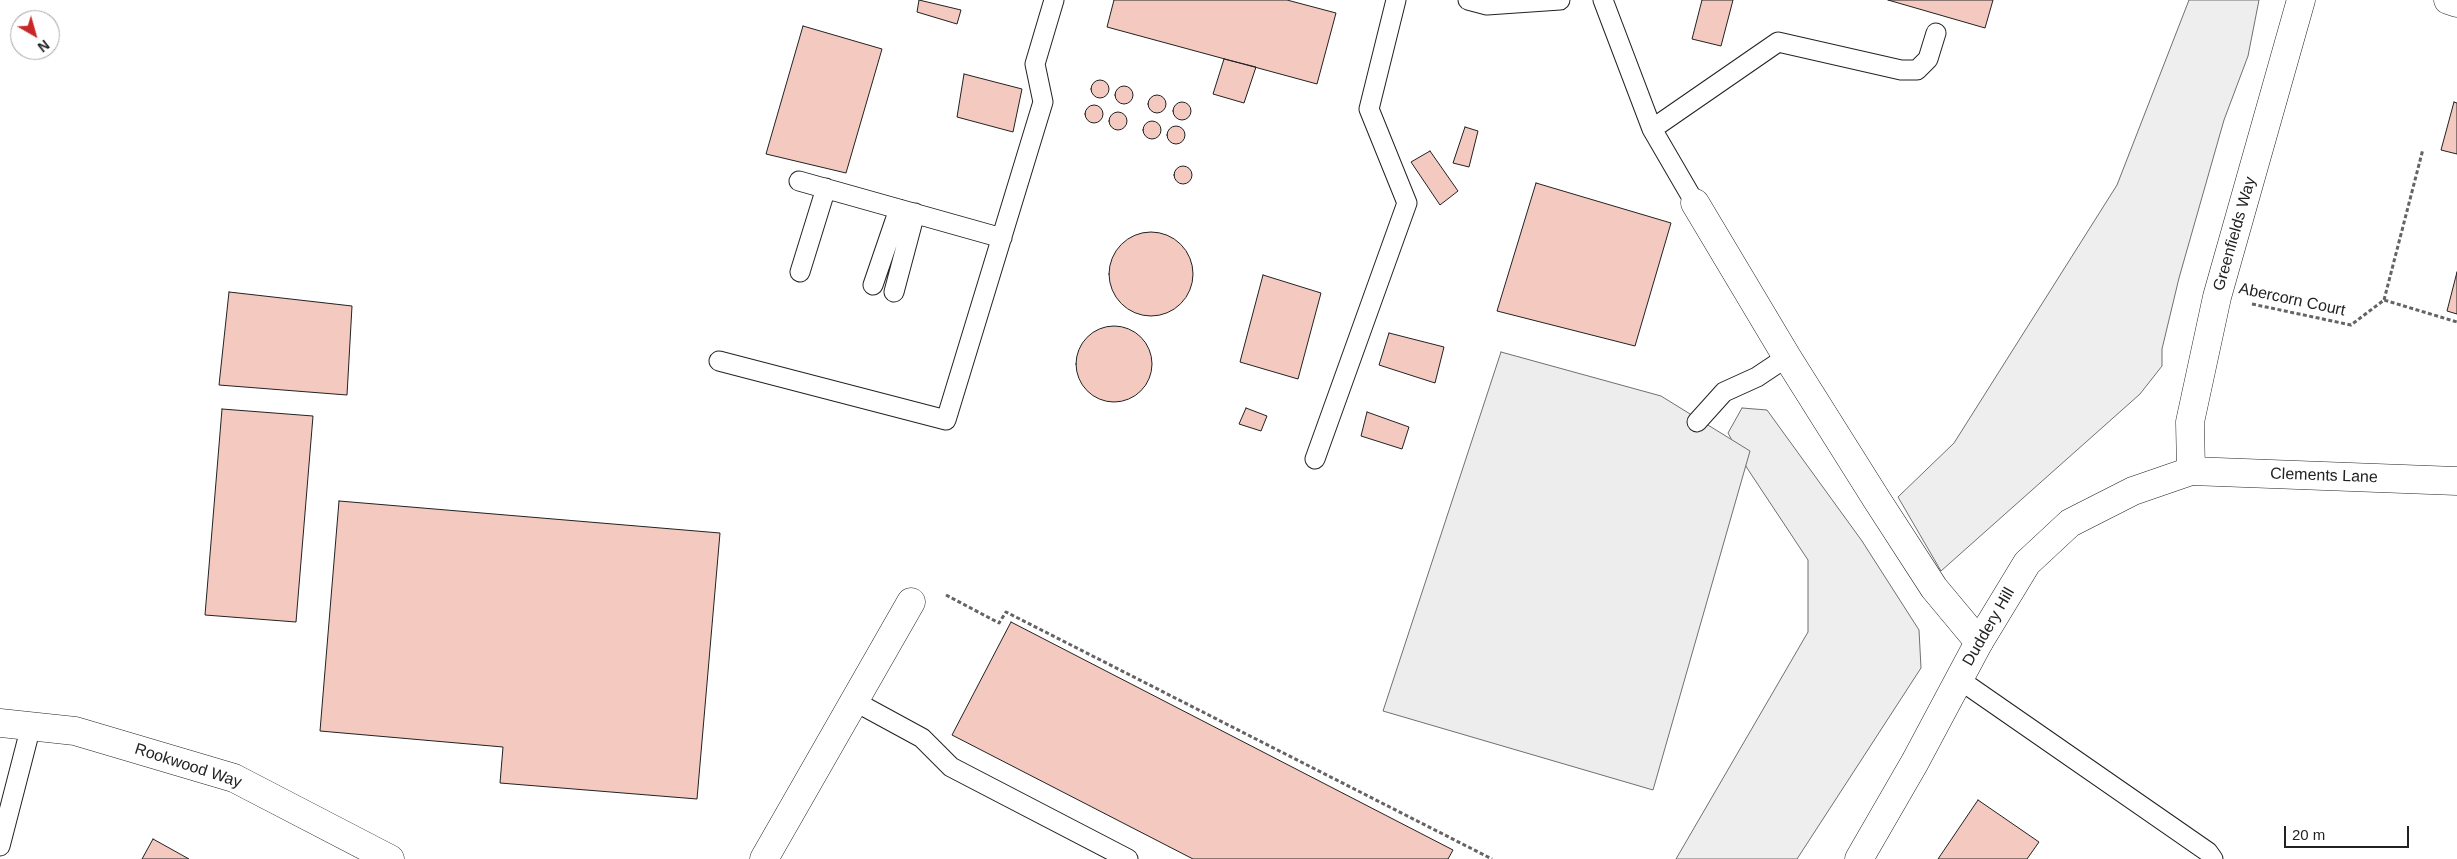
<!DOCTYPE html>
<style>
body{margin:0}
#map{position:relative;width:2457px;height:859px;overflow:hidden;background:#fff;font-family:Arial,sans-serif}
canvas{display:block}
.north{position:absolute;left:10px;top:10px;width:50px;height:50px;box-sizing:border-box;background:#fff;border:1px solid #a7a7a7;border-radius:50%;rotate:142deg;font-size:14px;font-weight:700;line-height:20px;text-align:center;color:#222}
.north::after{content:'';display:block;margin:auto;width:18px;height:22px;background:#c62828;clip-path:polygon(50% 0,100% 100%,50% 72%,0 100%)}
.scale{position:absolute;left:2284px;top:826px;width:125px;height:22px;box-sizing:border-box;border:2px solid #222;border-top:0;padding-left:6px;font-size:15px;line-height:18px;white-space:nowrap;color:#222;-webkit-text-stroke:4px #fff;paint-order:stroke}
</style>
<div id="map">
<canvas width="2457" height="859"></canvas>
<div class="north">N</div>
<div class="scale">20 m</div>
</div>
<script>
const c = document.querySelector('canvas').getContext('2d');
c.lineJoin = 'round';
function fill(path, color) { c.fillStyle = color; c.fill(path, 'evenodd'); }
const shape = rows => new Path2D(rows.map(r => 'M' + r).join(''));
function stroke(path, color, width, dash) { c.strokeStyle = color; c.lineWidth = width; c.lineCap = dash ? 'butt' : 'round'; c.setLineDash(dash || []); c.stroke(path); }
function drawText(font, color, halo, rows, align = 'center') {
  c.font = font + ' Arial,sans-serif'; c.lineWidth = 4; c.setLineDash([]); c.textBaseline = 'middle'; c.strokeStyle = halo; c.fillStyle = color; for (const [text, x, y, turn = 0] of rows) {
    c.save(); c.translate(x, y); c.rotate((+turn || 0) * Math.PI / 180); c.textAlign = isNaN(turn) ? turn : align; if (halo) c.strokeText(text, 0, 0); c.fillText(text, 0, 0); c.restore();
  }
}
const green = shape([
 [2189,0,2259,0,2248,56,2224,120,2179,278,2162,349,2162,366,2140,394,1941,571,1898,497,1954,443,2117,185,2189,0],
 [1742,408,1767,410,1862,541,1919,630,1921,668,1797,859,1676,859,1808,632,1808,560,1747,468,1728,433,1742,408]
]);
fill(green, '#eee');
stroke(green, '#6f6f6f', 1);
const parking = shape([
 [1501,352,1661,396,1750,451,1653,790,1383,711,1501,352]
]);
fill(parking, '#ededed');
stroke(parking, '#6f6f6f', 1);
const building = shape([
 [919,0,961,10,957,24,917,12,919,0],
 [1114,0,1287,0,1336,13,1317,84,1107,27,1114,0],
 [1702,0,1733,0,1721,46,1692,39,1702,0],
 [1888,0,1993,0,1985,28,1888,0],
 [803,26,882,49,846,173,766,154,803,26],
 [1224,59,1256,67,1244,103,1213,94,1224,59],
 [964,74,1022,89,1013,132,957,117,964,74],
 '1091 89a9 9 0 1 1 18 0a9 9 0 1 1-18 0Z',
 '1115 95a9 9 0 1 1 18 0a9 9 0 1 1-18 0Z',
 '1148 104a9 9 0 1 1 18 0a9 9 0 1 1-18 0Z',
 '1173 111a9 9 0 1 1 18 0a9 9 0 1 1-18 0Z',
 [2454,102,2457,103,2457,154,2441,150,2454,102],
 '1085 114a9 9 0 1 1 18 0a9 9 0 1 1-18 0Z',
 '1109 121a9 9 0 1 1 18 0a9 9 0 1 1-18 0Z',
 '1143 130a9 9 0 1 1 18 0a9 9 0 1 1-18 0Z',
 '1167 135a9 9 0 1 1 18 0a9 9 0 1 1-18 0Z',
 [1465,127,1478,131,1469,167,1453,163,1465,127],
 [1430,151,1458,191,1440,205,1411,162,1430,151],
 '1174 175a9 9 0 1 1 18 0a9 9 0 1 1-18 0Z',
 [1536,183,1671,223,1635,346,1497,311,1536,183],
 '1109 274a42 42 0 1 1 84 0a42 42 0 1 1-84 0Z',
 [2457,272,2457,314,2447,311,2457,272],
 [1263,275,1321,293,1298,379,1240,362,1263,275],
 [229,292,352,306,347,395,219,385,229,292],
 '1076 364a38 38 0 1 1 76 0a38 38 0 1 1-76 0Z',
 [1389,333,1444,347,1435,383,1379,365,1389,333],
 [1246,408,1267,416,1261,431,1239,424,1246,408],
 [222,409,313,416,296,622,205,615,222,409],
 [1367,412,1409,427,1402,449,1361,436,1367,412],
 [339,501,720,533,697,799,500,783,503,747,320,731,339,501],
 [1011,622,1453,850,1448,859,1193,859,952,735,1011,622],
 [1978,800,2039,842,2027,859,1938,859,1978,800],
 [153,839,189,859,142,859,153,839]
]);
fill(building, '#f3c9c0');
stroke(building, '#222', 1);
const service = shape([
 [1468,0,1487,5,1560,0],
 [1603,0,1652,129,1695,203],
 [1652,129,1778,42,1901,70,1917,70,1928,59,1936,33],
 [799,181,1002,238],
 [800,272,826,188],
 [873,285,899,209],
 [894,292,915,213],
 [719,361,946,420,1043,102,1035,64,1054,0],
 [1697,422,1724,392,1757,377,1787,357],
 [1315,459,1407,203,1369,109,1396,0],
 [1960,680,2208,852,2213,859],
 [854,701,922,738,951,767,1128,859],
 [0,846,31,726]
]);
const minor = shape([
 [2448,0,2457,3],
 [1695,203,1787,357,1877,500,1934,588,1979,642],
 [2191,471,2190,422,2217,297,2301,0],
 [764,859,911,602]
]);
const tertiary = shape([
 [0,723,75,731,234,778,390,859],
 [1859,859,1915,762,1979,642,2027,563,2070,523,2133,491,2191,471,2457,481]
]);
stroke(service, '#222', 21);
stroke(minor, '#222', 29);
stroke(tertiary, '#222', 29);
stroke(shape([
 [2384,300,2423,149],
 [2252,304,2351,325,2384,300,2457,322],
 [946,595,999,623,1006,612,1492,859]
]), '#646464', 3, [4, 2.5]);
stroke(service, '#fff', 19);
stroke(minor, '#fff', 28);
stroke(tertiary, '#fff', 28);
drawText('16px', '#222', '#fff', [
 ["Greenfields Way",2235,234,-74],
 ["Abercorn Court",2292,300,12],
 ["Clements Lane",2324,476,2],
 ["Duddery Hill",1989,627,-60],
 ["Rookwood Way",188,766,18]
]);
</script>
